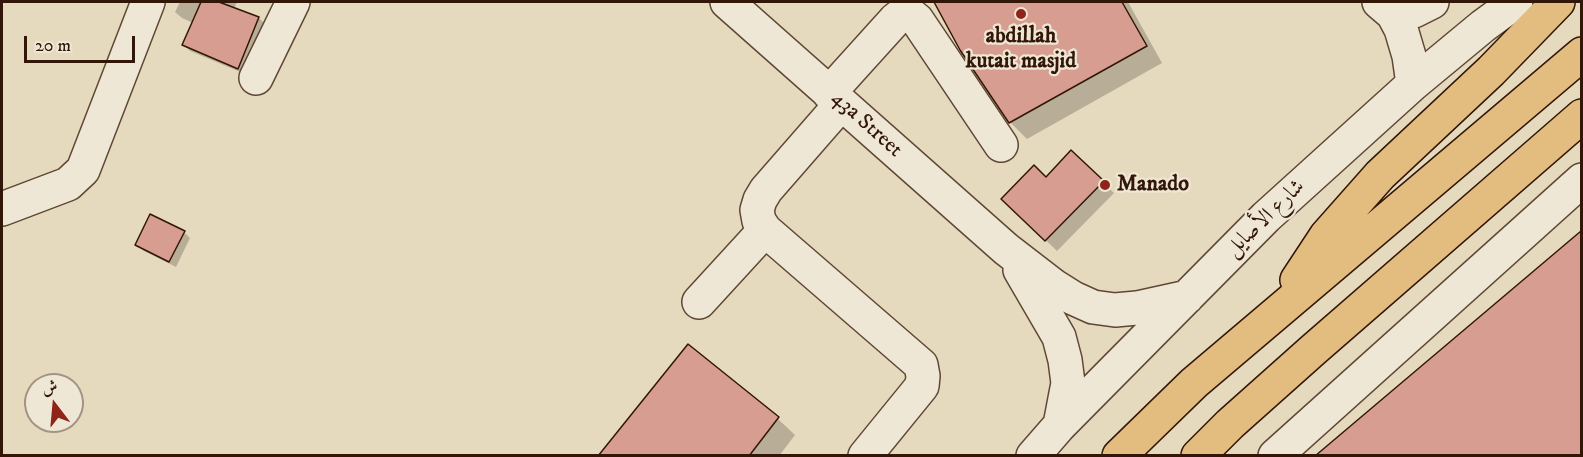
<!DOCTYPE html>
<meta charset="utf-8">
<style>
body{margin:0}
#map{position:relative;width:1583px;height:457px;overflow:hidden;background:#e6dabe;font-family:"IM FELL DW Pica",Amiri,serif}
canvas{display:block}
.frame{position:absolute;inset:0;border:3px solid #321607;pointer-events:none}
.north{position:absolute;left:24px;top:373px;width:60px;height:60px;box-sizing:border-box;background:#efe7d5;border:2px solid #a39383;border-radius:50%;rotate:344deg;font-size:16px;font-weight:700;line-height:24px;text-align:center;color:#321607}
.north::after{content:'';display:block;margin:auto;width:21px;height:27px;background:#8f2418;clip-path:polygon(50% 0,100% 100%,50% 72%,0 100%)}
.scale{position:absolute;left:24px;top:36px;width:111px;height:27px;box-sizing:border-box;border:3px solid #321607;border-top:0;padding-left:8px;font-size:18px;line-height:21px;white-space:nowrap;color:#321607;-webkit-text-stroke:4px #efe7d5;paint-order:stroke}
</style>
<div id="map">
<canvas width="1583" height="457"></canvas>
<div class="frame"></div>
<div class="north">ش</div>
<div class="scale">20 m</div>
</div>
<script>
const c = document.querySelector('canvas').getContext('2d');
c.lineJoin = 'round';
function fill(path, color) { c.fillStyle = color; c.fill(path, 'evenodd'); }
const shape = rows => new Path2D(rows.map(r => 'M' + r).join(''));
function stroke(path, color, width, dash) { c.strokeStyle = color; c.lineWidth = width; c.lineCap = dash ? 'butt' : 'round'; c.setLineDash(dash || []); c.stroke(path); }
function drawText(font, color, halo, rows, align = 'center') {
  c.font = font + ' "IM FELL DW Pica",Amiri,serif'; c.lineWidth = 4.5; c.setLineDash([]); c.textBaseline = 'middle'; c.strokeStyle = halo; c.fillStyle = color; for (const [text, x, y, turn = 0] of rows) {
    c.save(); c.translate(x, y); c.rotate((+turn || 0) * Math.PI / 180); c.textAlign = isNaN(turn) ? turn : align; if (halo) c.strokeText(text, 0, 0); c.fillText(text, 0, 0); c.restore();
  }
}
fill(shape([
 [180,2,237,2,234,9,259,18,265,24,245,74,190,51,184,45,193,23,182,18,175,12],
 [935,2,1128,2,1162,63,1027,139,1010,122,961,49],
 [1071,153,1114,193,1057,251,1003,199,1046,179],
 [184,232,190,238,176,267,144,251,137,245],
 [1582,233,1582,456,1317,456],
 [688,347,778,419,795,435,779,456,600,456]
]), '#0003');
const building = shape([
 [201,2,219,2,259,17,238,69,182,45,201,2],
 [934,2,1122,2,1147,46,1009,123,960,50,934,2],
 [1071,150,1104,181,1045,241,1001,199,1034,165,1046,177,1071,150],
 [150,214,185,231,169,262,135,245,150,214],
 [1581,231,1581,456,1315,456,1581,231],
 [688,344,779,417,749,456,598,456,688,344]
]);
fill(building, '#d79d90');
stroke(building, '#321607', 1.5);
const minor = shape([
 [727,2,1006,249,1054,286,1073,298,1093,307,1115,310,1137,308,1187,297],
 [1379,2,1393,14,1401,29,1409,56,1413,84],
 [1393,14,1414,11,1432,2],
 [256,78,293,2],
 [829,93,895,20,900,16,912,16,917,20,1001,145],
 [841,104,766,190,760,200,757,210,759,221,765,230,921,365,923,376,922,386,865,456],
 [2,209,68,184,83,170,148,2],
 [1020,270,1059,337,1065,360,1068,383,1060,425],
 [699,302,765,230],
 [1033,456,1060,425,1266,217,1413,84,1483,26,1516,2],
 [1275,456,1582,180]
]);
const major = shape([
 [1297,280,1326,236,1380,175,1491,71,1558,2],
 [1119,456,1194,383,1582,54],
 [1198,456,1230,424,1313,350,1582,116]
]);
stroke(minor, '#5f4735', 36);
stroke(major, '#321607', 36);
stroke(minor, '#efe7d5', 33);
stroke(major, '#e3bd7f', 33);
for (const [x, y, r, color] of [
 [1021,14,6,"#8f2418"],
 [1105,185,6,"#8f2418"]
]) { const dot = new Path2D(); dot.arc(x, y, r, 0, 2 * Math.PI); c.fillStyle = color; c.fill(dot); stroke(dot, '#efe7d5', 2); }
drawText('bold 22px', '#321607', '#efe7d5', [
 ["abdillah",1021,37],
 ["kutait masjid",1021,62],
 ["Manado",1117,185,"left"]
]);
drawText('22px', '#321607', '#efe7d5', [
 ["43a Street",866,125,42],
 ["شارع الأصايل",1266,219,-44]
]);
</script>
